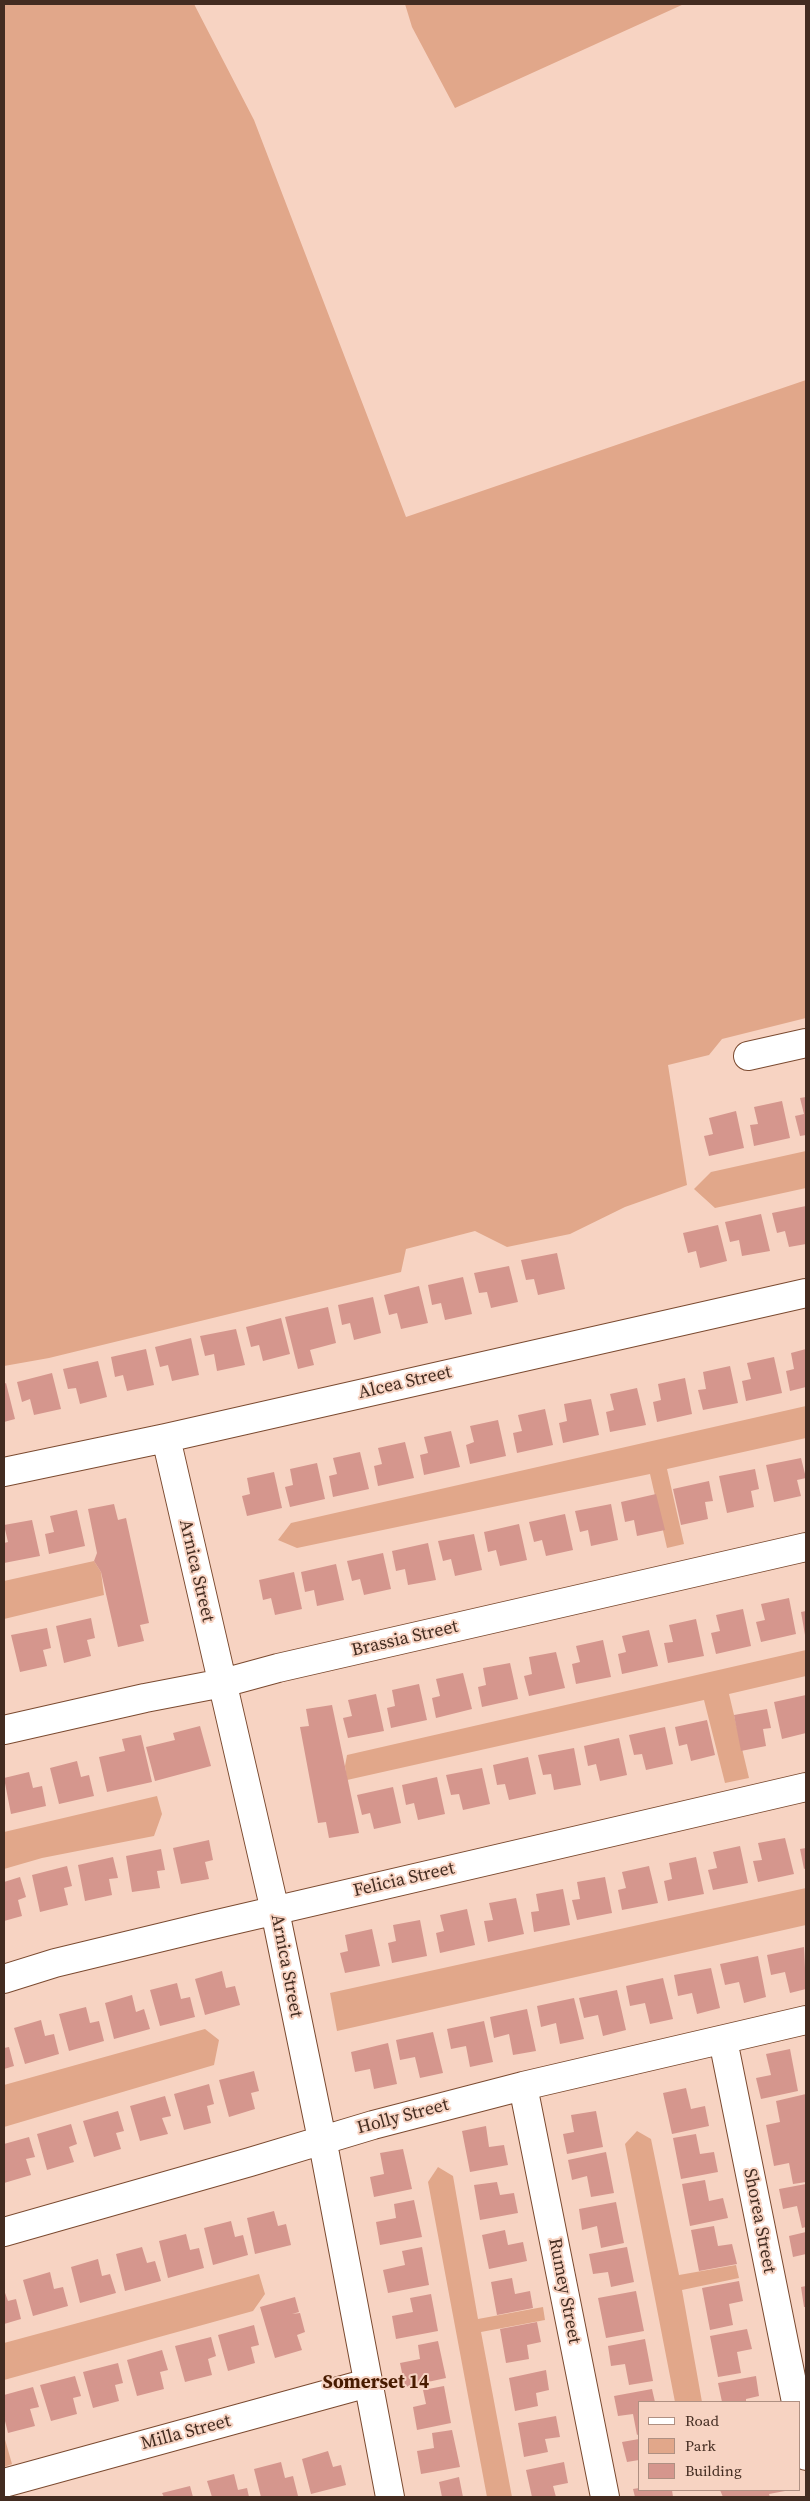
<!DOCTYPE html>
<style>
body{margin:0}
#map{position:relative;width:810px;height:2501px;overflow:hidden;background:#f7d3c2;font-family:"Source Serif 4",serif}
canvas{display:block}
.frame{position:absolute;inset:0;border:5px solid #432c21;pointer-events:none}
.legend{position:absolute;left:638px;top:2401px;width:162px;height:90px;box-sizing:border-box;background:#f7d3c2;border:1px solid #af9082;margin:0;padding:6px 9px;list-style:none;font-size:15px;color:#432c21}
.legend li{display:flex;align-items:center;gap:10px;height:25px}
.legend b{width:25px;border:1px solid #af9082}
</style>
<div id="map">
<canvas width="810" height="2501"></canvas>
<div class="frame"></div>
<ul class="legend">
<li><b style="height:6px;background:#fff"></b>Road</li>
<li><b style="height:14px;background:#e1a78a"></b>Park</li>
<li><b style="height:14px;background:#d5968d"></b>Building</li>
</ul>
</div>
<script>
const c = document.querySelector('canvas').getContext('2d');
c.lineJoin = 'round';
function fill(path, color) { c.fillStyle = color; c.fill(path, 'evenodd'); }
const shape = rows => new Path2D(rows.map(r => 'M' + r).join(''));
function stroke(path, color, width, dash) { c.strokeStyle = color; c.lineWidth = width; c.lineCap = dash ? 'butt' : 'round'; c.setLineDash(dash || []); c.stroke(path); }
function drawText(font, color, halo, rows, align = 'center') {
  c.font = font + ' "Source Serif 4",serif'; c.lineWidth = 4; c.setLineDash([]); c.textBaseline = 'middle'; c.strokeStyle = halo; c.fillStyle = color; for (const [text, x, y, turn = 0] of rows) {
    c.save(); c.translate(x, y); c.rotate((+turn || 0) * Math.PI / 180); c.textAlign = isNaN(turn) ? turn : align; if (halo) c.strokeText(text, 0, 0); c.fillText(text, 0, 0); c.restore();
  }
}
fill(shape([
 [4,4,194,4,254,120,406,517,806,380,806,1018,722,1039,709,1055,668,1065,687,1185,625,1207,570,1234,507,1247,475,1231,406,1249,401,1272,49,1358,4,1366],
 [405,4,684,4,455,108,412,27],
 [806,1151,806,1188,715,1208,694,1189,711,1172],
 [806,1406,806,1438,667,1469,684,1544,667,1548,650,1474,297,1548,278,1540,291,1523],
 [94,1561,101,1572,104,1595,4,1619,4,1581],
 [806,1650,806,1676,729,1694,749,1778,725,1783,704,1700,347,1780,345,1766,347,1755],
 [157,1796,162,1814,154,1836,42,1858,4,1869,4,1832],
 [806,1888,806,1925,337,2031,330,1993],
 [205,2029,219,2040,214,2065,4,2127,4,2085],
 [637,2131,651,2139,679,2275,736,2265,739,2278,682,2290,702,2402,675,2402,625,2144],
 [438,2167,453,2176,478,2319,543,2307,545,2320,481,2332,512,2497,487,2497,428,2182],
 [259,2274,265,2294,253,2311,4,2380,4,2343],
 [4,2436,12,2464,4,2467]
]), '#e1a78a');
fill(shape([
 [806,1097,806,1135,800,1136,795,1116,804,1114,800,1098],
 [782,1101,790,1138,754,1146,750,1125,758,1124,754,1107],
 [736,1111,744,1148,709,1156,704,1136,713,1134,709,1118],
 [806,1206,806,1244,789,1247,785,1231,777,1233,772,1213],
 [761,1214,770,1251,742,1256,739,1240,730,1242,725,1222],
 [718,1225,727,1261,700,1268,696,1251,688,1253,683,1233],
 [557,1253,565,1289,538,1295,534,1279,526,1280,521,1260],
 [509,1266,518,1302,491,1308,487,1292,479,1293,474,1273],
 [463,1277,472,1314,445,1320,441,1303,432,1305,428,1285],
 [419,1286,428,1323,401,1329,397,1313,389,1315,384,1295],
 [373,1297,381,1333,354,1340,350,1323,342,1325,338,1305],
 [328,1307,336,1343,310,1350,314,1365,298,1369,285,1317],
 [281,1318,290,1354,263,1361,259,1345,251,1347,246,1327],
 [236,1329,245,1365,217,1371,214,1354,205,1356,200,1336],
 [191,1338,199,1375,172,1381,168,1365,160,1367,155,1347],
 [146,1349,154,1385,127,1391,123,1375,115,1377,111,1357],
 [806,1349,806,1387,790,1391,786,1371,794,1369,791,1353],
 [774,1357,782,1393,746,1401,742,1381,751,1379,747,1363],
 [98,1361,107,1397,80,1404,76,1388,68,1389,63,1369],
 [730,1366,738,1403,703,1410,698,1390,706,1389,703,1372],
 [52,1373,61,1409,34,1415,30,1399,22,1402,17,1382],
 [685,1378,692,1414,657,1422,653,1402,661,1400,658,1384],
 [6,1383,15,1419,4,1422,4,1384],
 [637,1388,646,1425,610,1432,606,1412,614,1410,610,1394],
 [591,1399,599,1435,563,1443,559,1423,567,1421,564,1404],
 [545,1409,553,1445,517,1453,513,1433,522,1431,518,1415],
 [498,1420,506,1456,470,1464,466,1445,474,1442,470,1426],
 [451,1431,460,1467,424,1475,420,1455,428,1453,424,1437],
 [405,1442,414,1478,378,1486,374,1466,382,1464,378,1448],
 [360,1452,369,1489,333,1497,329,1476,337,1474,333,1458],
 [801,1458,806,1478,797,1480,801,1496,774,1502,766,1465],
 [317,1463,325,1499,290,1507,285,1487,293,1485,290,1469],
 [755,1469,759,1489,751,1491,754,1507,727,1513,719,1476],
 [274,1472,282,1508,247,1516,242,1496,250,1494,247,1478],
 [709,1481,713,1501,705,1502,708,1519,681,1525,673,1489],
 [656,1494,665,1530,637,1536,634,1520,625,1522,621,1502],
 [114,1504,118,1520,126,1518,149,1623,140,1625,144,1641,118,1647,101,1572,94,1561,97,1553,88,1509],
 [611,1504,618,1540,591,1546,588,1530,580,1532,575,1511],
 [77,1510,85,1546,49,1554,45,1534,54,1532,50,1516],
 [565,1514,573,1550,546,1556,542,1540,534,1542,529,1522],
 [32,1520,40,1556,4,1563,4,1543,8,1542,4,1525],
 [519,1524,527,1560,500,1566,496,1550,488,1552,484,1532],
 [474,1534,482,1570,455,1576,451,1559,443,1561,438,1541],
 [428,1543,436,1580,408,1585,405,1569,396,1571,392,1551],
 [383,1553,391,1589,364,1595,360,1579,352,1581,347,1561],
 [336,1564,344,1600,317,1606,314,1590,305,1592,301,1572],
 [294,1572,302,1609,275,1615,271,1598,263,1600,259,1580],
 [789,1598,796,1634,761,1642,756,1622,765,1620,761,1604],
 [743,1609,751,1646,716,1654,711,1633,720,1631,716,1615],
 [806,1611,806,1635,805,1635,801,1612],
 [91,1618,95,1638,87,1640,91,1656,64,1663,56,1626],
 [696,1619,704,1656,668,1663,664,1643,673,1642,669,1625],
 [47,1628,51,1648,43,1650,47,1666,20,1672,11,1635],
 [649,1630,658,1666,622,1674,618,1654,626,1652,622,1636],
 [603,1640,611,1677,576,1684,572,1664,580,1662,576,1646],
 [556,1652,565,1688,529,1696,524,1676,532,1674,529,1657],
 [510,1663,518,1699,482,1707,478,1687,486,1685,483,1668],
 [463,1673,472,1709,436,1718,432,1698,440,1696,436,1679],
 [419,1684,427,1720,391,1728,387,1708,395,1706,392,1690],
 [376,1694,384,1731,348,1738,343,1718,352,1716,348,1700],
 [806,1695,806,1733,782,1739,774,1702],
 [332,1705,359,1833,329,1838,326,1822,318,1823,300,1727,309,1726,306,1709],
 [767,1709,771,1728,763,1729,766,1746,741,1751,734,1715],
 [707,1720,715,1755,691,1761,687,1744,679,1746,675,1727],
 [200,1726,211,1766,155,1781,146,1747,175,1740,173,1733],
 [665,1727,673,1764,646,1770,642,1754,634,1755,629,1735],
 [141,1735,152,1782,107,1792,99,1757,125,1751,122,1739],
 [619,1738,627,1775,600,1781,596,1764,588,1766,584,1746],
 [574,1748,581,1785,554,1790,551,1774,543,1775,538,1755],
 [528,1757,536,1794,509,1800,505,1784,497,1785,493,1765],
 [77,1761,81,1777,89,1775,94,1796,59,1804,50,1768],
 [482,1768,490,1804,463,1810,459,1794,451,1795,446,1775],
 [29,1772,33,1788,42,1786,46,1806,11,1814,4,1778],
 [437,1777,445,1814,418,1820,414,1803,406,1805,402,1785],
 [393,1787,401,1823,374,1829,370,1813,362,1815,357,1795],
 [785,1838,794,1874,758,1882,753,1861,762,1860,758,1843],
 [209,1840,213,1860,205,1862,209,1879,181,1884,173,1848],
 [740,1846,748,1883,713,1890,708,1870,717,1868,713,1852],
 [806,1848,806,1868,804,1869,800,1849],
 [161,1849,165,1870,157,1871,160,1888,132,1892,126,1856],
 [113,1857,118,1878,109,1879,112,1895,85,1901,78,1865],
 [696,1857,704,1894,668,1901,664,1881,672,1879,669,1863],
 [67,1866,72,1886,64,1888,68,1905,40,1912,32,1875],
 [649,1866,658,1903,622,1910,618,1890,626,1888,622,1872],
 [20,1877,26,1897,18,1900,22,1916,4,1921,4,1882],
 [605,1877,612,1913,577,1920,572,1900,580,1899,577,1882],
 [563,1889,570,1925,534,1932,531,1912,539,1911,536,1894],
 [516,1898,524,1934,488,1942,484,1921,493,1920,489,1903],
 [467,1909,475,1945,440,1953,436,1933,444,1931,440,1915],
 [420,1920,427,1956,392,1963,388,1943,396,1941,393,1925],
 [372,1929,380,1966,345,1973,340,1953,348,1951,345,1935],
 [804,1947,806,1989,790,1993,785,1972,771,1975,767,1955],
 [758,1956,766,1997,744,2003,739,1982,725,1985,720,1964],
 [711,1968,720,2008,697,2014,692,1993,678,1996,674,1975],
 [222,1971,226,1988,235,1986,240,2005,205,2015,195,1979],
 [663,1978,673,2019,650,2024,645,2003,630,2006,626,1986],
 [177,1983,181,1999,190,1997,195,2017,160,2026,150,1990],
 [617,1990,626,2030,603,2036,598,2015,584,2018,579,1998],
 [132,1995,136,2012,144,2009,150,2029,114,2039,105,2003],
 [574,1998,584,2039,560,2044,556,2023,541,2027,537,2006],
 [86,2007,90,2023,99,2021,104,2041,69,2051,59,2014],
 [527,2009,536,2051,513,2055,509,2034,494,2038,490,2017],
 [41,2020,45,2036,54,2034,59,2054,25,2064,14,2028],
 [484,2021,493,2062,470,2067,466,2046,451,2049,447,2029],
 [433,2032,443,2073,420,2078,415,2057,400,2060,396,2040],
 [388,2043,397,2084,374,2089,370,2069,355,2072,351,2052],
 [9,2047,14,2066,4,2069,4,2048],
 [790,2049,798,2091,761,2099,756,2078,771,2075,766,2054],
 [254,2071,259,2091,251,2093,255,2109,229,2117,219,2080],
 [209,2084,214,2104,207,2106,211,2123,184,2130,174,2094],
 [686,2088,691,2109,705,2106,709,2126,672,2134,663,2093],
 [806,2094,806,2182,793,2184,789,2163,774,2166,766,2125,780,2122,776,2101],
 [165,2096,171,2116,162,2118,168,2134,140,2141,130,2106],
 [118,2111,124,2131,116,2133,121,2149,94,2157,83,2121],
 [596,2111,603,2147,567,2154,563,2134,574,2132,571,2115],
 [71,2124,77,2144,69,2147,74,2162,47,2170,37,2134],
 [486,2126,489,2147,504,2145,508,2165,470,2172,462,2131],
 [696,2134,700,2154,714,2152,718,2172,681,2179,673,2138],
 [29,2137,35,2157,26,2159,31,2175,4,2183,4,2144],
 [403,2149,412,2189,374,2197,370,2177,384,2174,380,2153],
 [606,2152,614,2193,591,2197,587,2176,572,2180,568,2160],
 [705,2180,709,2201,723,2198,728,2218,690,2226,682,2184],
 [497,2182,500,2195,514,2193,518,2213,480,2220,474,2185],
 [806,2184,806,2227,802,2228,797,2206,783,2209,779,2189],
 [414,2200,422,2237,380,2245,376,2222,396,2218,394,2204],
 [616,2202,624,2243,601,2248,597,2226,582,2230,579,2209],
 [274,2211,278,2226,286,2224,291,2245,255,2254,247,2218],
 [231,2221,235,2237,243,2235,248,2255,213,2265,204,2228],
 [714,2226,718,2246,732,2244,737,2264,699,2271,691,2230],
 [505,2230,508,2245,523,2242,527,2261,489,2269,482,2235],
 [806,2232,806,2254,793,2257,789,2236],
 [186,2234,190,2250,199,2248,204,2268,168,2278,159,2241],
 [142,2247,147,2263,155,2261,161,2281,125,2291,116,2254],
 [422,2247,429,2285,388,2293,383,2270,405,2265,402,2251],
 [627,2247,634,2282,611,2287,608,2272,593,2274,589,2254],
 [98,2259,102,2276,110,2274,116,2293,80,2303,71,2267],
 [50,2272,54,2289,63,2287,68,2306,33,2316,23,2280],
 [512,2278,515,2294,530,2291,533,2308,497,2315,491,2282],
 [739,2281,743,2301,729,2304,733,2325,710,2330,702,2288],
 [806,2286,806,2307,804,2307,801,2287],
 [4,2290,8,2301,16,2299,21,2319,4,2324],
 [636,2291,644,2331,606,2338,598,2298],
 [431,2294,438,2331,396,2339,392,2316,413,2312,410,2298],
 [295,2297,299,2312,292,2314,300,2313,305,2332,297,2335,302,2350,275,2358,260,2307],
 [537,2322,541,2342,527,2345,529,2359,506,2363,500,2329],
 [254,2325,259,2345,251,2347,255,2363,228,2371,218,2335],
 [747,2329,752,2349,737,2352,741,2373,718,2377,710,2336],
 [211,2337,216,2356,208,2359,212,2375,185,2382,175,2346],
 [645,2339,653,2381,629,2385,625,2364,611,2366,608,2346],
 [438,2341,446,2378,405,2387,400,2363,420,2359,418,2345],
 [162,2350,168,2370,160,2372,164,2389,137,2396,127,2360],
 [118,2363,123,2383,115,2385,119,2401,93,2408,83,2372],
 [546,2370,549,2390,536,2393,538,2406,515,2411,509,2378],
 [75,2376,81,2396,73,2398,77,2414,51,2421,40,2385],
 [756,2376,759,2396,746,2399,746,2402,722,2402,718,2383],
 [444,2386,451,2423,417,2430,413,2407,426,2404,423,2390],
 [33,2387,39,2407,30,2409,35,2426,8,2433,4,2417,4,2395],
 [652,2389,655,2402,639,2402,639,2434,637,2435,633,2414,618,2416,614,2396],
 [556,2416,560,2437,545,2439,548,2452,524,2457,518,2423],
 [452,2430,460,2467,421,2474,417,2451,434,2448,432,2433],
 [639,2439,639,2460,627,2462,622,2442],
 [328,2451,333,2467,341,2465,346,2485,311,2494,302,2459],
 [281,2462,285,2478,293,2476,298,2496,261,2497,254,2469],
 [564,2462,568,2483,553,2486,556,2497,532,2497,526,2470],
 [234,2474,238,2490,247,2488,249,2497,212,2497,207,2481],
 [459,2477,463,2497,442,2497,439,2482],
 [190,2486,193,2497,164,2497,162,2493],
 [639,2488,639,2490,672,2490,673,2497,635,2497,633,2489],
 [720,2490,785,2490,785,2491,769,2494,770,2497,723,2497]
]), '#d5968d');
const street = shape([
 [748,1056,806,1043],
 [166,1438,275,1911,325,2154,390,2497],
 [4,1472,166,1438,806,1293],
 [4,1730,145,1698,223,1683,278,1668,806,1547],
 [4,1979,55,1963,204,1927,806,1787],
 [723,2040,796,2402],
 [523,2086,605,2497],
 [4,2232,250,2162,373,2125,523,2086,806,2020],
 [799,2418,806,2456],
 [4,2483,368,2383]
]);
stroke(street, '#7b4a30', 30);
stroke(street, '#fff', 28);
drawText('18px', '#432c21', '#f7d3c2', [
 ["Alcea Street",405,1383,-13],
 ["Arnica Street",196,1571,77],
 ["Brassia Street",405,1639,-13],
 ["Felicia Street",404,1880,-13],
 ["Arnica Street",286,1966,79],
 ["Holly Street",403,2117,-15],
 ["Shorea Street",759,2221,79],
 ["Rumey Street",564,2291,79],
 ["Milla Street",186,2433,-15]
]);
drawText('bold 19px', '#481b00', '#f7d3c2', [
 ["Somerset 14",376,2383]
]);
</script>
